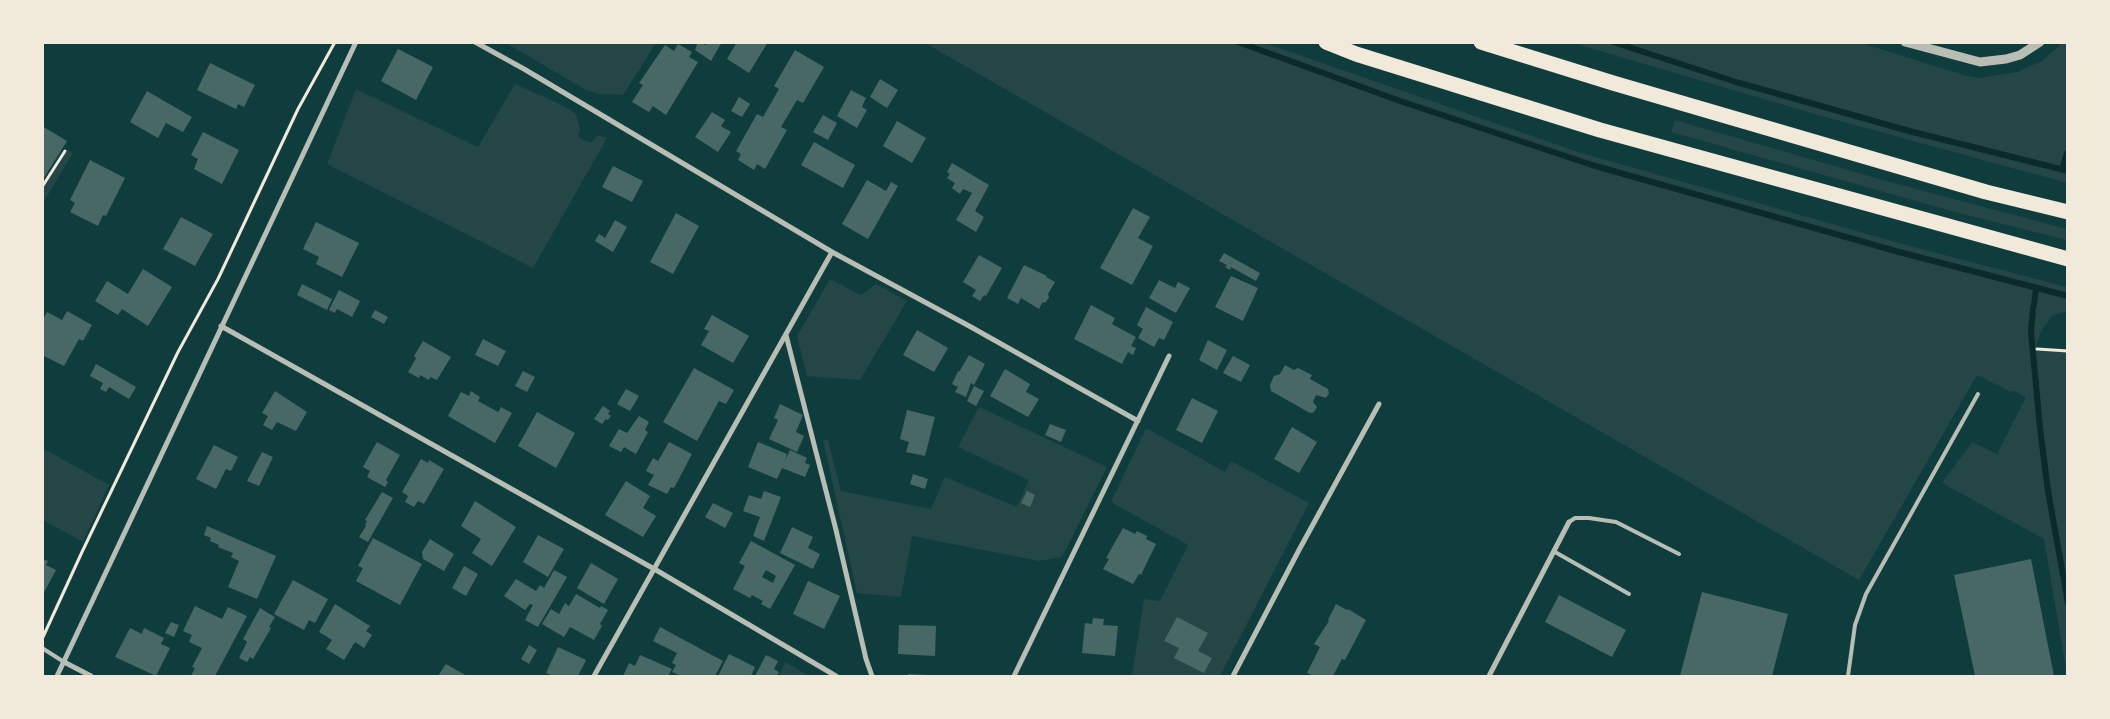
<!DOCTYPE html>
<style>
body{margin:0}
#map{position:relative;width:2110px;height:719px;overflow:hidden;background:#0f3d3e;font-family:Inter,sans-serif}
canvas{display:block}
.frame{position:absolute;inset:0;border:44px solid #f1e9da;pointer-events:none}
</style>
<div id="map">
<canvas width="2110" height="719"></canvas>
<div class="frame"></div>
</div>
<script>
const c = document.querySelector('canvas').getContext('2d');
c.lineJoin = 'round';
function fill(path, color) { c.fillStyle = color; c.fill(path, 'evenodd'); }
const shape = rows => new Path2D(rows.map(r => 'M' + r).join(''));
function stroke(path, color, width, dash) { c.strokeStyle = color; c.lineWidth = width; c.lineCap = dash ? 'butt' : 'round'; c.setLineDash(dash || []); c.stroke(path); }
fill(shape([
 [506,43,656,43,623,95,599,94,586,90],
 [925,43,1265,43,1578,152,1906,245,2067,287,2067,311,2052,316,2041,331,2036,347,2037,351,2067,352,2067,675,2044,539,1942,483,1972,442,1997,454,2026,397,2012,390,2011,392,1977,375,1859,580],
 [1573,43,1861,43,1967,76,1980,78,2017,72,2042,61,2062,43,2067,43,2067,183,1818,115],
 [515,84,564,106,576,114,580,129,578,137,591,143,597,135,607,138,533,268,327,164,356,89,478,147],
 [1675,120,1886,181,2067,229,2067,240,1955,212,1671,132],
 [67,150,73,153,43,203,42,190],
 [830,279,861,295,876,284,907,301,860,380,807,376,797,336],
 [979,407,1107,467,1062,557,1039,561,912,536,901,597,857,593,823,440,828,440,841,491,931,509,945,477,1017,507,1029,480,958,447],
 [1146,428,1225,472,1231,461,1309,503,1220,676,1132,676,1144,599,1160,601,1188,545,1111,502],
 [42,448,109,485,83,542,43,520],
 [785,662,809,676,779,676]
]), '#244646');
stroke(shape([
 [1238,42,1400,101,1592,165,1899,252,2068,296],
 [1613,42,1736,82,1909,131,2068,171],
 [2062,169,2067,153],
 [2034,305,2036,288],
 [2033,308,2031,332,2040,428,2048,491,2068,603]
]), '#0a2a2b', 6);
fill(shape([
 [698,42,706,45,708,42,722,42,711,61,695,50],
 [737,42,768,42,749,73,727,59],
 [678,44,692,52,689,57,698,62,666,115,653,106,649,112,632,102,643,85,639,83,665,45,674,51],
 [398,49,433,67,416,100,381,81],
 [795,50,824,67,803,103,797,100,781,127,787,130,765,169,757,164,754,170,738,160,741,154,736,151,757,114,763,117,779,89,774,86],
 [210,63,255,85,244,107,238,104,236,109,197,90],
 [880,79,898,90,887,108,870,97],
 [851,90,866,98,862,107,867,110,857,128,837,116],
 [147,91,192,117,183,132,166,123,158,138,130,122],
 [739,97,750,104,742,117,731,111],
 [712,112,725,120,721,126,731,132,718,152,695,137],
 [823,115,837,123,828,140,813,132],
 [897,121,926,138,912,163,883,146],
 [42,126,67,141,42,181],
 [203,132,239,150,222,184,194,169,198,159,191,155],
 [814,142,855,165,843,188,801,165],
 [90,160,125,178,106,216,103,215,98,226,70,212,75,203,70,200],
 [952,163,989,185,975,211,984,217,976,232,956,220,972,193,963,189,960,194,952,188,955,183,947,178,950,174,947,172],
 [613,166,643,181,632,202,602,187],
 [867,180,886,191,891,182,898,186,868,239,842,224],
 [1133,208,1150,217,1138,238,1153,246,1132,285,1100,268],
 [676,213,699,226,673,274,650,262],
 [181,217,213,234,195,266,163,249],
 [615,220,627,227,613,252,595,241,599,234,605,238],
 [316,222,359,243,342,277,316,264,319,257,303,249],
 [1224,253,1260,273,1256,281,1231,267,1230,270,1225,267,1227,265,1219,261],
 [979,255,1002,268,986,296,984,295,980,301,972,296,976,290,963,282],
 [1024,265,1047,276,1046,277,1055,282,1048,294,1049,297,1046,302,1042,303,1039,309,1021,298,1018,304,1007,298],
 [143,269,172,287,148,326,122,309,118,315,95,301,107,281,128,294],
 [1231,276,1258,288,1243,321,1215,307],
 [1159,280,1175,288,1178,282,1190,288,1176,313,1149,298],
 [302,284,332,299,327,310,297,295],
 [339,290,360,301,352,317,337,309,335,313,329,310],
 [1091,305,1115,318,1112,324,1136,337,1131,346,1136,348,1133,355,1128,352,1122,364,1074,339],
 [1146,307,1173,322,1164,340,1159,338,1154,347,1138,338,1143,329,1137,325],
 [375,310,388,317,384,324,371,317],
 [67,311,92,325,83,341,79,339,64,366,42,355,42,321,47,312,62,320],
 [712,315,749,336,733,363,701,345,709,331,704,329],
 [917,330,948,348,934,372,903,355],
 [483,339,506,351,498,366,475,355],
 [1208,340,1227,350,1217,370,1199,360],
 [423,341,451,357,437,380,430,377,429,380,420,375,419,378,408,372,416,358,414,356],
 [969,355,985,364,974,385,971,383,966,397,955,392,958,387,952,384,958,371,959,372],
 [1233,356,1250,365,1241,382,1223,373],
 [96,364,136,387,129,399,109,387,106,392,100,389,103,383,90,376],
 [1285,365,1294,370,1298,368,1312,375,1310,379,1328,389,1329,393,1326,398,1316,395,1313,402,1317,407,1314,412,1310,413,1271,391,1270,385,1274,376,1280,374],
 [694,368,734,390,726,404,719,401,697,441,663,422],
 [1005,369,1030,384,1026,392,1039,399,1028,417,990,396],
 [523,371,535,377,527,392,515,386],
 [974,386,984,391,976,406,967,401],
 [626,389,639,396,630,411,617,404],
 [275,391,307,412,296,431,277,422,272,430,263,425,268,416,262,413],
 [471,391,480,397,478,401,498,412,501,407,512,413,495,443,448,416,461,392,469,396],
 [1192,398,1218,411,1202,443,1176,430],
 [780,404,803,415,796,432,804,436,797,452,769,439,778,420,774,418],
 [603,406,610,411,608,414,611,416,608,420,606,419,602,424,594,419],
 [907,410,935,417,925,456,906,452,909,442,900,439],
 [537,412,575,433,556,468,518,446],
 [639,416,649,422,645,430,648,432,636,454,624,447,621,452,609,446,619,429,627,433],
 [1050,424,1066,430,1061,442,1045,435],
 [1292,427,1317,442,1299,473,1274,459],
 [377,442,400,455,386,480,388,482,385,487,367,477,370,471,363,467],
 [669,442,692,454,674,488,671,487,667,494,648,485,654,475,646,471,653,458,658,461],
 [758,442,787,454,785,461,790,450,807,458,805,463,810,465,805,477,782,468,777,479,748,467],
 [214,445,238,457,231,471,226,469,216,489,196,479],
 [262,452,273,457,259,486,247,481],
 [421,459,428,463,429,460,444,469,424,504,418,501,414,507,405,502,408,496,402,492],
 [913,474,928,479,925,489,910,484],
 [626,481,650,496,643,508,656,516,643,537,605,515],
 [764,491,781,497,764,541,753,536,760,517,743,511,749,495,761,499],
 [1027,491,1035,495,1030,507,1021,503],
 [382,492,393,498,368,542,359,537,366,526,365,525,367,521,365,520],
 [475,501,516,527,492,566,472,553,481,539,461,526],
 [713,503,733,513,725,528,705,517],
 [207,526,276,556,257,599,228,587,239,561,231,557,233,553,218,547,219,545,210,541,211,538,204,535],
 [792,527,813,537,808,548,820,554,813,569,780,553],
 [1123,528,1135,534,1137,531,1147,536,1146,539,1156,544,1141,575,1139,574,1133,584,1103,569,1109,559,1106,558],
 [538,535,564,549,548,577,523,562],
 [373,538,422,564,400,605,356,581,363,568,358,566],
 [430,539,454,554,444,571,423,559,422,552],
 [751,541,795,565,770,609,761,604,763,601,752,595,750,598,733,589,745,566,739,563],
 [766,570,776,576,773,583,762,577],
 [42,559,48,561,46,565,56,570,42,596],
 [2031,559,2054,676,1975,676,1954,575],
 [591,563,618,579,604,604,577,588],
 [464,566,478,574,466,596,452,588],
 [554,570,567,577,538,627,525,620,533,605,530,604,525,610,504,596,516,579,536,591,540,585,544,588],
 [293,580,328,599,315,623,309,620,304,630,274,614],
 [808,581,840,596,824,629,793,614],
 [1702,592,1788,614,1772,676,1680,676],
 [576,594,600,608,601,606,608,610,600,624,602,626,594,640,570,627,564,637,542,624,551,609,559,614,565,603,569,606],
 [1559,595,1626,630,1612,657,1545,622],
 [335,604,370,626,366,631,372,635,364,648,355,642,344,660,326,649,332,640,319,632],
 [1336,604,1347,610,1348,609,1366,620,1345,660,1342,659,1333,676,1314,676,1307,673,1320,647,1314,644,1329,621,1328,620],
 [195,606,222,619,228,607,247,616,215,676,191,676,195,668,192,667,202,648,189,642,192,635,183,631],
 [260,608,275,617,269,627,271,628,253,659,250,657,247,662,239,658,247,642,243,639],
 [1177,617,1208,633,1198,651,1212,658,1204,673,1174,658,1179,648,1164,641],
 [1093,618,1104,619,1103,625,1118,626,1115,656,1082,653,1085,623,1092,624],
 [171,622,179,625,174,637,165,633],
 [899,625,936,626,935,656,898,654],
 [660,627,723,661,715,676,681,676,672,672,676,665,672,663,677,653,653,641],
 [130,628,142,634,144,628,164,638,161,644,170,648,156,676,115,657],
 [529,645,537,650,529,664,521,659],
 [558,647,586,660,578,676,553,676,546,673],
 [729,654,755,667,751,676,718,676],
 [640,655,672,669,668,676,623,676,629,663,635,666],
 [766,655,778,661,774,669,779,672,777,676,755,676],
 [446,664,467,676,438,676],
 [908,674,930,675,930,676,908,676]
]), '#486865');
stroke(shape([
 [42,187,65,151],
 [2037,349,2068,351],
 [43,637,82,552,178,352,218,279,298,109,335,42]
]), '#f1e9da', 3);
stroke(shape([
 [1569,522,1575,518,1589,518,1616,522,1679,554],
 [1555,552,1629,594],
 [42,648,64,662],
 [1848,676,1855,625,1866,594,1978,394]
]), '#b8beb3', 4);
stroke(shape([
 [475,42,524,69,832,252,971,327,1138,421],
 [221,326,656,570,836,676],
 [786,335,836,530,866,659,872,676],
 [64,662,91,676],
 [57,676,356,42],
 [594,676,832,252],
 [1014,676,1169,356],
 [1233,676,1299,550,1379,404],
 [1489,676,1569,522]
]), '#b8beb3', 5);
stroke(shape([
 [1905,42,1980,62,2006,59,2020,55,2040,42]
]), '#b8beb3', 9);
stroke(shape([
 [1326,42,1356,54,1600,130,2068,259],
 [1481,42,1613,83,1986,192,2068,212]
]), '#f1e9da', 15);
</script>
